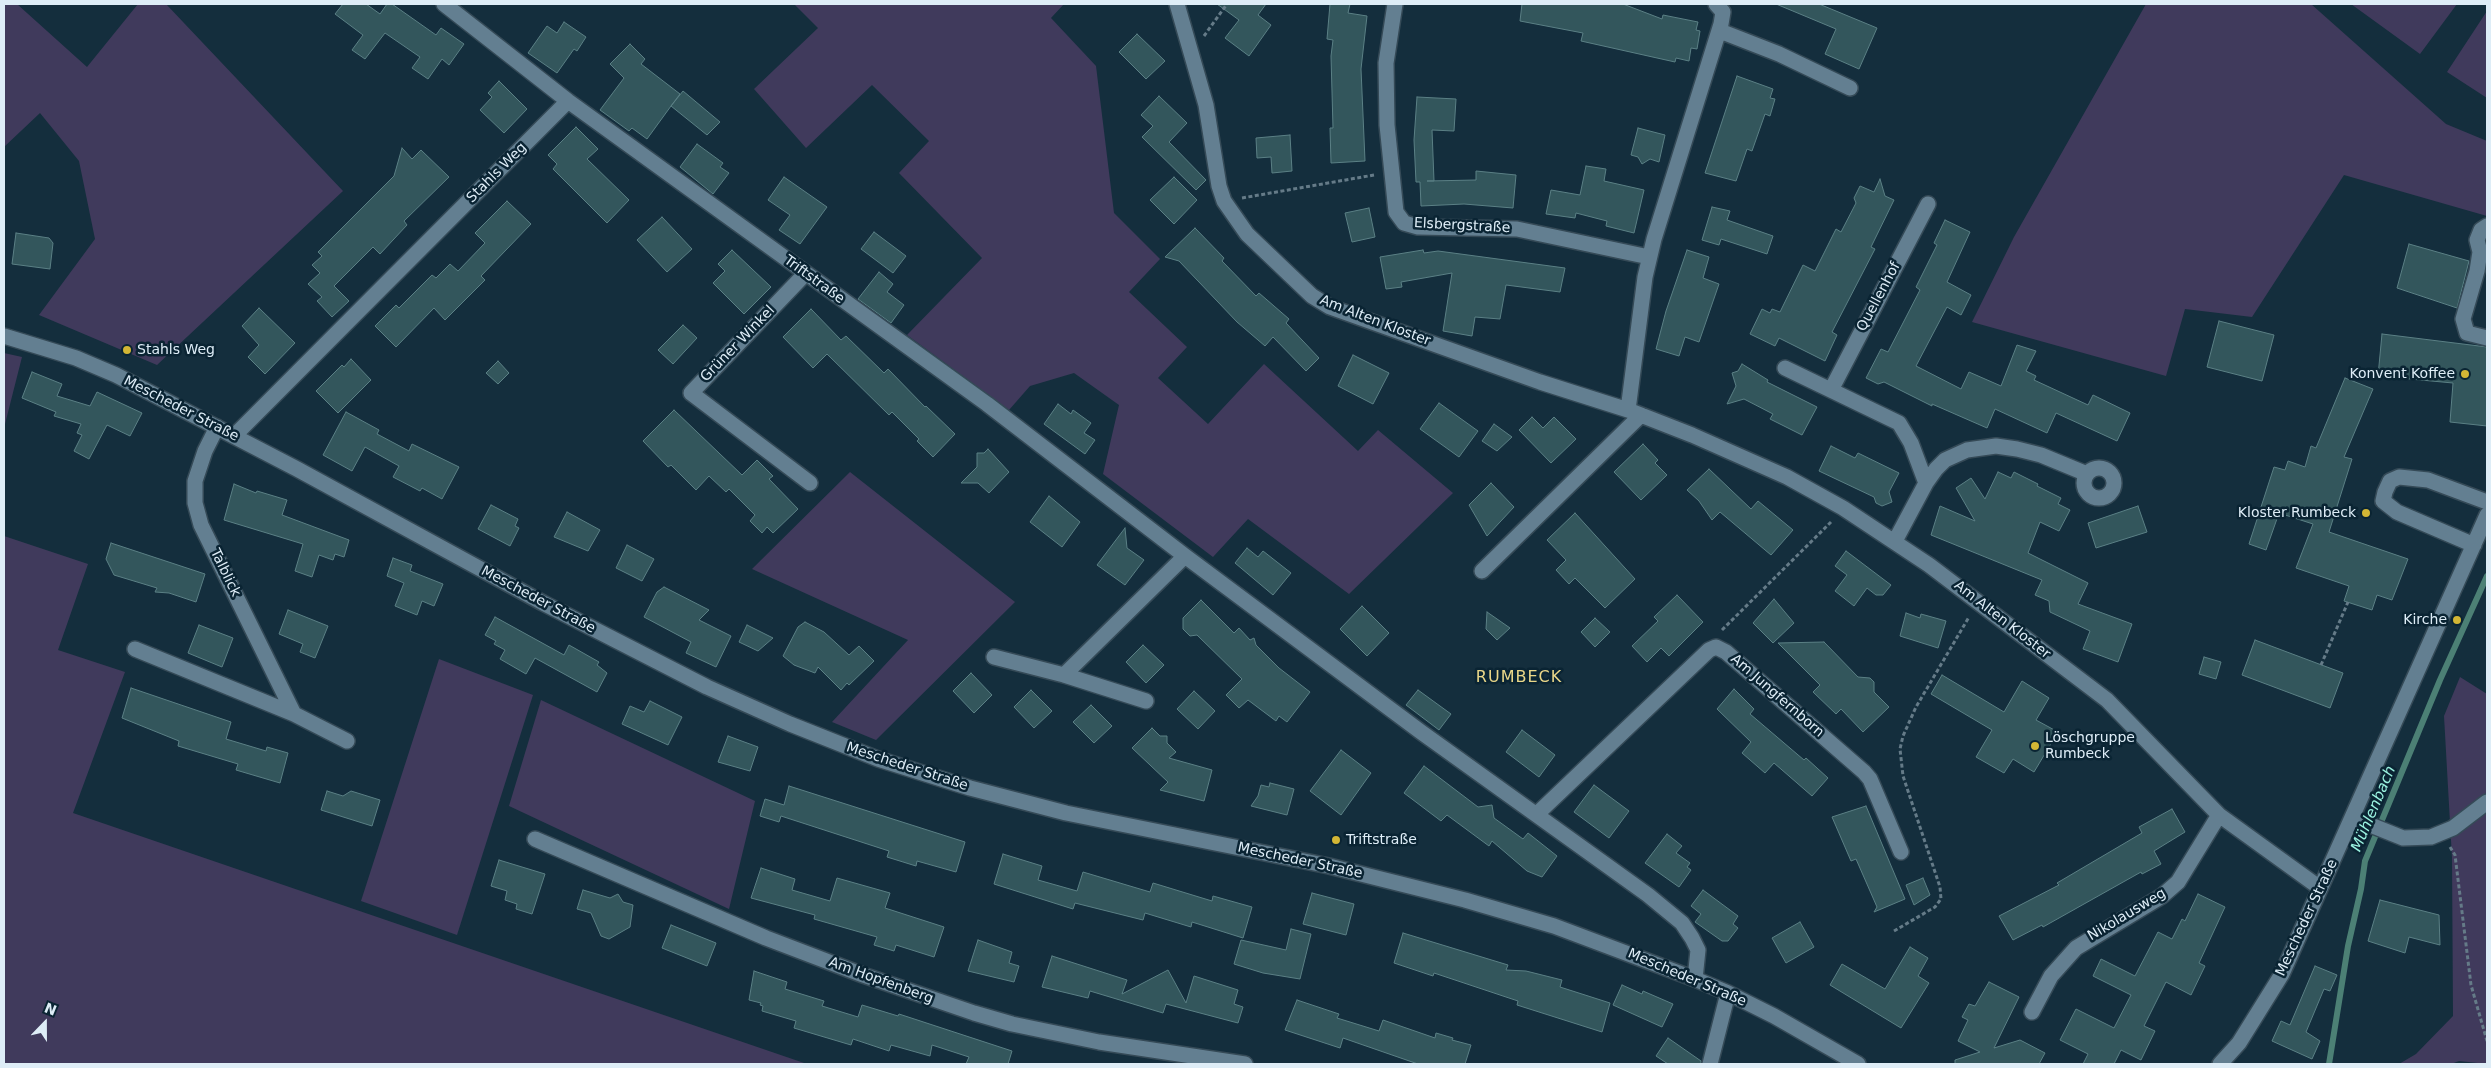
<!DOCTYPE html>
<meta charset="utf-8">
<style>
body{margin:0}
#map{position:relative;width:2491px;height:1068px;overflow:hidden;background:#142e3d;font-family:"DejaVu Sans",sans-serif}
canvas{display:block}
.frame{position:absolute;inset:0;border:5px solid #deedf7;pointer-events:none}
.north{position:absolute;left:20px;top:998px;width:50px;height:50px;-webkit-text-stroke:4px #0a2433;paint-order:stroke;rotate:22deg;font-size:14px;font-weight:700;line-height:20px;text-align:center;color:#deedf7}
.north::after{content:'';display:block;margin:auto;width:18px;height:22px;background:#deedf7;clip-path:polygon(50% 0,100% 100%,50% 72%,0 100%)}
</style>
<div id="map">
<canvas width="2491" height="1068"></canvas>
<div class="frame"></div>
<div class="north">N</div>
</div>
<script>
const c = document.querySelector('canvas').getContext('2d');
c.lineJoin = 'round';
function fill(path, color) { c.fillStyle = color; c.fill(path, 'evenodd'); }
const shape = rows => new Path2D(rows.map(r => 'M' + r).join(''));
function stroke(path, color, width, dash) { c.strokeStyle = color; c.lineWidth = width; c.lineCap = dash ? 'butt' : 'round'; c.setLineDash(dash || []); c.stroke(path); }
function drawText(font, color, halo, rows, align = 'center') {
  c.font = font + ' "DejaVu Sans",sans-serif'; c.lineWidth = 5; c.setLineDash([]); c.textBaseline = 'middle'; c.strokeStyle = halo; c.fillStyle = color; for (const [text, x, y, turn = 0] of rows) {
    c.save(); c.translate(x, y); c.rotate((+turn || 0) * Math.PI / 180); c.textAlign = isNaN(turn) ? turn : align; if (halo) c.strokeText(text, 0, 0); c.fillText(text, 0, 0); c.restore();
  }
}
fill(shape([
 [4,4,17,4,87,67,138,4,166,4,343,191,157,365,39,315,95,239,79,161,40,113,4,147],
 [794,4,1064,4,1051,18,1096,66,1114,213,1160,259,1129,292,1187,347,1158,378,1208,424,1264,364,1358,451,1378,430,1453,493,1349,594,1248,519,1213,557,1103,474,1119,405,1074,373,1030,386,1009,410,907,335,982,258,899,173,929,141,872,85,806,148,754,89,818,28],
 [2146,4,2311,4,2446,124,2487,141,2487,216,2344,175,2252,317,2185,309,2166,376,1972,322,2014,237],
 [2351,4,2457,4,2420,54],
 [2487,11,2487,98,2447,72],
 [4,353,22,357,4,428],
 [850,472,1015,602,876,740,832,722,908,640,752,569],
 [4,536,88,564,58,650,125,672,73,813,807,1064,4,1064],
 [439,659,533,695,457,935,361,901],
 [2460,677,2487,694,2487,1064,2459,1061,2451,1064,2399,1064,2416,1054,2453,1016,2452,858,2444,716],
 [541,700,755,801,729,909,509,806]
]), '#403a5c');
stroke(shape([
 [2329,1064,2348,946,2361,889,2365,861,2440,680,2487,576]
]), '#4c8075', 6);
const building = shape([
 [343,4,366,4,380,14,387,4,392,4,436,35,441,28,464,44,449,65,442,59,428,79,412,68,420,57,385,33,365,59,352,50,363,35,335,14,343,4],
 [1217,4,1266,4,1258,15,1271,25,1249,56,1225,38,1239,20,1217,4],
 [1330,4,1350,4,1348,13,1367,16,1361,69,1365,161,1331,163,1330,128,1333,128,1331,56,1333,40,1327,39,1330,4],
 [1522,4,1623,4,1662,19,1663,15,1698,22,1696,30,1700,31,1697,49,1691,48,1689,61,1676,58,1675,62,1581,41,1583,33,1520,21,1522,4],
 [1776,4,1819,4,1877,28,1859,69,1825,54,1836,29,1776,4],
 [564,22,586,37,577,51,574,49,557,73,528,53,547,26,557,33,564,22],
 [1137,34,1165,61,1146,79,1119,52,1137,34],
 [630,44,645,59,641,64,680,94,671,106,683,91,720,122,707,135,671,106,647,139,632,128,629,131,600,110,624,78,610,64,630,44],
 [1737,76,1773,89,1770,98,1775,99,1770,116,1765,114,1752,151,1747,149,1736,181,1705,173,1737,76],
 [499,81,527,109,504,133,480,110,492,97,488,93,499,81],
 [1159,96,1187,123,1169,142,1206,180,1196,190,1142,137,1153,126,1141,115,1159,96],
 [1417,97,1456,99,1454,131,1432,130,1434,181,1427,181,1476,180,1476,171,1516,175,1513,208,1464,204,1421,206,1420,182,1416,182,1414,140,1417,97],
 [576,127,598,149,587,159,629,200,607,223,553,169,557,164,548,155,576,127],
 [1638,128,1665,135,1659,162,1650,159,1642,164,1638,157,1631,155,1638,128],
 [1290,135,1292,171,1272,173,1271,157,1257,158,1256,138,1290,135],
 [697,144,723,163,720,167,729,173,713,194,680,167,697,144],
 [402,148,412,159,421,150,449,177,404,221,407,225,380,254,373,247,334,286,349,301,332,317,317,301,322,297,308,284,320,273,312,265,322,256,318,252,394,176,402,148],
 [1586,166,1606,169,1604,181,1644,190,1634,233,1606,226,1607,221,1576,213,1575,218,1546,214,1551,190,1580,195,1586,166],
 [784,177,827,207,800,244,779,230,790,215,768,200,784,177],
 [1174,177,1197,200,1174,224,1150,200,1174,177],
 [1880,179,1885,196,1894,200,1871,247,1875,249,1832,332,1837,335,1825,361,1779,338,1775,346,1750,334,1762,309,1770,313,1772,309,1780,312,1803,265,1815,271,1836,229,1841,232,1856,203,1854,198,1860,186,1874,192,1880,179],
 [507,201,531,224,481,276,485,280,445,320,434,308,396,347,375,326,396,305,399,308,432,275,436,278,450,264,458,271,485,243,475,233,507,201],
 [1712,207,1730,211,1727,220,1773,236,1767,254,1721,239,1719,245,1702,240,1712,207],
 [1369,208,1375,237,1352,242,1345,213,1369,208],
 [662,217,692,249,667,272,637,240,662,217],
 [1945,220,1970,232,1947,282,1971,295,1961,315,1947,307,1916,366,1961,389,1969,372,2001,386,2017,345,2036,351,2026,371,2036,376,2034,380,2088,405,2093,395,2130,413,2117,441,2056,413,2047,433,1995,409,1987,428,1932,404,1932,406,1884,382,1878,384,1866,378,1881,349,1888,352,1920,290,1916,287,1937,245,1934,243,1945,220],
 [1195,228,1224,258,1222,261,1256,296,1259,293,1289,319,1286,323,1319,358,1306,371,1273,337,1265,346,1237,322,1179,261,1165,257,1195,228],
 [874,232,906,256,893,273,861,249,874,232],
 [16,233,49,238,53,243,50,269,12,264,16,233],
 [2409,244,2469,261,2457,308,2397,288,2409,244],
 [732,250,771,287,744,314,713,283,725,271,718,264,732,250],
 [1423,250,1424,253,1438,251,1565,268,1560,292,1506,285,1500,319,1475,317,1472,336,1443,331,1452,273,1401,282,1402,287,1386,289,1380,257,1423,250],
 [1687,250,1709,257,1703,278,1719,284,1699,342,1685,337,1679,356,1656,349,1666,311,1687,250],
 [879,272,893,284,887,292,904,305,891,323,858,299,879,272],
 [259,308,295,343,265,374,248,357,259,345,242,326,259,308],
 [811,309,841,340,846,336,884,373,888,369,925,407,926,406,955,434,933,457,917,441,919,439,892,412,889,415,827,354,813,368,783,337,811,309],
 [2219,321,2274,335,2262,381,2207,367,2219,321],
 [683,325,697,338,673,364,658,350,683,325],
 [2382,334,2487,347,2487,426,2450,422,2453,383,2378,376,2382,334],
 [1353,355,1389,373,1373,404,1338,386,1353,355],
 [351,359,371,380,338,413,316,391,342,365,344,367,351,359],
 [498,361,509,373,498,384,486,373,498,361],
 [1742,364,1768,380,1767,382,1817,407,1802,435,1770,419,1773,414,1744,399,1727,404,1736,386,1732,373,1738,371,1742,364],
 [32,372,62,384,57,396,90,406,97,392,142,413,130,436,107,425,89,459,74,451,82,435,77,433,81,424,54,416,56,412,22,398,32,372],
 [2345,378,2373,389,2344,457,2352,459,2329,532,2408,559,2392,600,2377,595,2372,610,2344,601,2349,586,2296,568,2313,524,2279,513,2266,550,2249,544,2274,467,2285,470,2288,461,2305,467,2311,446,2316,448,2345,378],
 [1439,403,1478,431,1459,457,1420,429,1439,403],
 [1058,404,1071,414,1073,410,1091,423,1084,433,1095,440,1085,454,1044,424,1058,404],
 [674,410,742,475,757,460,773,476,769,479,798,509,773,533,767,527,762,533,750,521,755,515,729,489,726,492,709,476,696,490,671,465,668,467,643,441,674,410],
 [346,412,379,430,377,434,409,451,412,444,459,467,442,499,422,488,420,491,393,477,399,466,365,447,352,471,323,455,346,412],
 [1532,417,1543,428,1554,417,1576,439,1551,463,1519,430,1532,417],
 [1494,424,1512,437,1497,451,1482,441,1494,424],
 [1643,444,1658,460,1655,463,1667,475,1641,500,1614,472,1643,444],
 [1831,446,1855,458,1858,453,1899,473,1889,492,1892,502,1882,506,1876,503,1874,497,1819,471,1831,446],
 [988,449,1009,472,989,493,978,483,961,483,977,467,977,453,984,453,988,449],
 [1709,469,1751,509,1758,501,1793,530,1771,555,1720,512,1712,520,1699,501,1687,490,1709,469],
 [1998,472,2011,478,2014,472,2038,484,2037,486,2061,498,2058,504,2070,510,2059,531,2040,522,2028,553,2088,583,2078,604,2132,624,2118,662,2083,649,2090,631,2050,612,2049,601,2035,595,2042,580,1931,535,1940,506,1975,521,1956,488,1971,478,1985,499,1998,472],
 [1491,483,1514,507,1487,536,1469,505,1491,483],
 [234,484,256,493,257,491,287,500,282,515,349,540,344,557,335,554,333,560,319,555,312,577,295,571,303,544,224,520,234,484],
 [1049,496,1080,522,1062,547,1030,522,1049,496],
 [491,505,518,519,515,526,519,528,510,546,478,529,491,505],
 [2138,506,2147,532,2096,548,2088,523,2138,506],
 [567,512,600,530,588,551,554,537,567,512],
 [1575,513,1635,579,1605,608,1575,578,1569,584,1556,570,1566,560,1547,540,1575,513],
 [1125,528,1127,548,1144,560,1125,585,1097,565,1125,528],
 [111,543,205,574,196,602,169,593,155,592,157,588,114,575,106,559,111,543],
 [627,545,654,559,642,581,616,568,627,545],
 [1247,548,1258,557,1263,551,1291,573,1273,595,1235,563,1247,548],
 [1846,551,1891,585,1883,595,1876,595,1867,588,1854,606,1835,591,1847,575,1835,566,1846,551],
 [393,558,412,565,410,571,443,584,434,606,422,601,417,615,395,606,404,583,387,576,393,558],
 [664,587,709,610,699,620,731,636,716,667,686,653,691,642,644,617,657,592,664,587],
 [1677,595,1703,622,1669,656,1661,648,1647,662,1632,646,1658,621,1654,617,1677,595],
 [1774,599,1794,623,1773,643,1753,623,1774,599],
 [1201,600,1234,633,1239,628,1250,640,1254,638,1256,645,1279,668,1310,692,1287,722,1279,716,1276,721,1248,700,1239,708,1226,695,1242,679,1197,635,1190,636,1183,629,1183,618,1201,600],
 [1362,606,1389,633,1367,656,1340,629,1362,606],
 [288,610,328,626,315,658,300,652,303,644,279,634,288,610],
 [1487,612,1510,628,1497,640,1486,629,1487,612],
 [1906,613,1920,618,1921,614,1946,621,1938,648,1900,636,1906,613],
 [495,617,564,655,569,645,599,662,597,665,607,673,597,692,535,658,526,674,500,659,505,650,494,644,496,641,485,635,495,617],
 [1595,618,1610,632,1595,647,1581,632,1595,618],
 [805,622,824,632,849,655,859,646,874,661,849,685,847,683,841,690,818,667,815,673,794,665,783,656,798,627,805,622],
 [199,625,233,638,222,667,188,653,199,625],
 [747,625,773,638,758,651,739,642,747,625],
 [2255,640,2343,673,2330,708,2242,675,2255,640],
 [1824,642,1858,677,1870,678,1874,682,1874,692,1889,707,1863,732,1841,709,1836,714,1813,692,1820,685,1778,643,1824,642],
 [1143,645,1164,665,1146,683,1126,662,1143,645],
 [2204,657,2221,662,2216,679,2199,674,2204,657],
 [971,673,992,695,974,713,953,691,971,673],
 [1942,675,2004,712,2022,681,2049,698,2036,720,2058,732,2034,772,2013,759,2004,773,1976,757,1992,730,1931,694,1942,675],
 [131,688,231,722,226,739,266,751,267,747,288,753,280,783,236,770,238,764,178,746,179,741,122,718,131,688],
 [1734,689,1754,709,1750,714,1804,760,1806,758,1828,778,1812,796,1774,763,1765,773,1742,753,1751,742,1717,709,1734,689],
 [1031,690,1052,711,1034,728,1014,707,1031,690],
 [1418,690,1451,714,1439,730,1406,705,1418,690],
 [1194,691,1215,711,1198,729,1177,709,1194,691],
 [650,701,682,717,668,745,622,724,630,706,644,712,650,701],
 [1091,705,1112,726,1094,743,1073,722,1091,705],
 [1152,728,1160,736,1167,736,1167,743,1176,752,1169,758,1212,770,1204,801,1160,790,1168,782,1132,748,1152,728],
 [1522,730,1555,755,1539,777,1506,752,1522,730],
 [728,736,758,747,750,771,718,762,728,736],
 [1341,750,1371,773,1341,815,1310,791,1341,750],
 [1424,766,1478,807,1492,805,1494,818,1523,839,1528,833,1557,856,1542,877,1527,871,1492,841,1489,846,1447,815,1441,821,1404,793,1424,766],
 [1270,783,1294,789,1287,815,1251,806,1258,796,1261,785,1269,787,1270,783],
 [1594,785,1629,811,1609,838,1574,812,1594,785],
 [789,786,965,842,956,872,917,861,916,866,887,857,889,851,781,816,779,822,760,816,765,799,784,805,789,786],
 [327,791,343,796,351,791,380,800,372,826,321,810,327,791],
 [1866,806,1905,899,1874,912,1877,907,1856,859,1851,861,1832,817,1866,806],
 [2172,809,2185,832,2154,851,2161,864,2142,874,2141,872,2043,927,2042,925,2013,940,1999,916,2059,885,2057,883,2142,833,2139,827,2172,809],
 [1667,834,1682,846,1676,853,1690,863,1687,867,1691,870,1679,887,1645,863,1667,834],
 [1003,854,1042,866,1038,880,1077,891,1083,872,1150,892,1153,883,1212,901,1213,896,1252,907,1243,938,1192,922,1191,927,1145,913,1143,920,1075,903,1073,909,994,884,1003,854],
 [499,860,545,874,532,914,516,909,517,904,505,900,507,891,491,886,499,860],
 [761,868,795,879,792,890,830,901,837,878,890,893,885,908,944,927,934,957,896,945,894,951,874,945,877,937,814,919,815,915,751,898,761,868],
 [1923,878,1930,895,1914,905,1906,885,1923,878],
 [583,890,610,898,618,894,623,902,633,905,630,927,609,939,601,936,591,913,577,909,583,890],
 [1703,890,1738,916,1733,924,1738,928,1728,941,1722,941,1695,922,1701,914,1691,906,1703,890],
 [1312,893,1354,904,1346,935,1303,924,1312,893],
 [2198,894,2225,907,2199,963,2205,966,2191,995,2166,982,2144,1026,2155,1031,2141,1060,2121,1050,2114,1064,2083,1064,2088,1054,2060,1040,2076,1009,2114,1028,2131,995,2093,976,2101,959,2135,976,2158,932,2172,939,2182,919,2185,921,2198,894],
 [2380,900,2439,915,2440,945,2409,937,2405,953,2368,941,2380,900],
 [1800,922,1814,947,1786,963,1772,938,1800,922],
 [671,925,716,943,707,966,662,948,671,925],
 [1291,929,1311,934,1300,979,1263,973,1234,964,1241,940,1286,950,1291,929],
 [1403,933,1508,965,1506,970,1526,971,1562,980,1560,987,1610,1003,1602,1032,1517,1005,1518,1001,1434,973,1433,976,1394,963,1403,933],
 [978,940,1012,952,1009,963,1019,966,1014,982,968,971,978,940],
 [1910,947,1928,958,1918,976,1929,983,1901,1028,1830,985,1842,964,1885,989,1910,947],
 [1052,956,1127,980,1122,994,1168,970,1186,1003,1194,976,1238,990,1234,1004,1243,1007,1238,1023,1166,1004,1163,1013,1090,991,1088,998,1042,987,1052,956],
 [2315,966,2337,975,2330,991,2324,989,2306,1032,2320,1041,2312,1059,2272,1041,2281,1021,2290,1025,2315,966],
 [754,971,787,982,785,989,824,1001,822,1006,858,1017,862,1005,898,1016,899,1014,1012,1051,1008,1064,966,1064,969,1057,932,1045,930,1056,891,1045,889,1051,853,1039,851,1045,794,1028,796,1021,762,1011,763,1006,760,1005,761,1003,749,1000,754,971],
 [1989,982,2019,997,1994,1048,2020,1040,2045,1053,2039,1064,1955,1064,1955,1060,1980,1052,1958,1041,1968,1020,1962,1017,1969,1004,1975,1006,1989,982],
 [1622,985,1642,994,1643,991,1673,1004,1662,1027,1613,1005,1622,985],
 [1297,1000,1339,1014,1337,1018,1379,1031,1383,1020,1435,1038,1436,1033,1453,1038,1452,1040,1471,1045,1465,1064,1418,1064,1343,1038,1340,1048,1285,1030,1297,1000],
 [1668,1038,1701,1061,1701,1064,1668,1064,1656,1056,1668,1038]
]);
fill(building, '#33565c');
stroke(building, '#5b8085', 1);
const minor = shape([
 [444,4,568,101,987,404,1185,556,1421,732,1648,895,1682,923,1692,938,1698,950,1695,979],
 [1177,4,1206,105,1219,186,1224,201,1247,234,1312,296,1330,307,1540,382,1628,410,1692,435,1787,477,1843,508,1929,565,2107,700,2219,815,2320,888],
 [1395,4,1386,63,1387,125,1396,212,1404,223,1418,227,1517,229,1649,257],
 [1720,31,1779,54,1850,88],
 [2487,226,2481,230,2477,240,2480,252,2477,271,2463,319,2467,333,2487,338],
 [805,274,691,393,810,483],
 [4,336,76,358,116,375,297,469,543,603,707,687,790,724,878,759,970,788,1066,813,1329,866,1465,900,1554,926,1695,979,1728,993,1774,1016,1858,1064],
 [1785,368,1899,423,1911,443,1926,483],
 [1831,390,1928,204],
 [1628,410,1645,277,1654,239,1721,24,1723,12,1716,4],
 [217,427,205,451,195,481,195,503,201,525,294,714],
 [234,436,568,101],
 '2084 483a15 15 0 1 1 30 0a15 15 0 1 1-30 0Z',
 [1895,541,1926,483,1936,469,1945,460,1967,450,1996,446,2017,449,2041,455,2087,474],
 [2474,545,2397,512,2383,501,2385,492,2390,481,2399,477,2428,480,2487,502],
 [1482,571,1641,415],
 [135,649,294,714,347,741],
 [994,657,1064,675],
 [1146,701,1064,675,1185,556],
 [1537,814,1709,650,1716,647,1726,652,1864,772,1870,779,1901,852],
 [2353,818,2403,838,2431,837,2453,828,2487,802],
 [535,839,766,938,863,975,974,1013,1012,1024,1099,1042,1245,1064],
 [2032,1012,2051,976,2076,948,2162,896,2178,882,2219,815],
 [1710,1064,1728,993],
 [2220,1064,2239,1043,2282,974,2487,515]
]);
stroke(minor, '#354a57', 18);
stroke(shape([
 [1204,36,1227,4],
 [1242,198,1374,175],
 [1722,630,1831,522],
 [2321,665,2348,602],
 [2450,847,2455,855,2471,985,2487,1041],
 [1894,931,1935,907,1941,899,1940,887,1903,776,1900,749,1903,736,1916,707,1969,617]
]), '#657b88', 3, [4, 2.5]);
stroke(minor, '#637f91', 15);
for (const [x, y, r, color] of [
 [127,350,5,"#d3b635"],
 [2465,374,5,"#d3b635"],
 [2366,513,5,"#d3b635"],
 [2457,620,5,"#d3b635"],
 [2035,746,5,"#d3b635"],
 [1336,840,5,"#d3b635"]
]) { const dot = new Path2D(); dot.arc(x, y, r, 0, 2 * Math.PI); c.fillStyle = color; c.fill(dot); stroke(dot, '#0a2433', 2); }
drawText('14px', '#deedf7', '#0a2433', [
 ["Stahls Weg",497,173,-45],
 ["Elsbergstraße",1462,226,3],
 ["Triftstraße",814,280,36],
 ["Quellenhof",1879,297,-62],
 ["Am Alten Kloster",1375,321,21],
 ["Grüner Winkel",738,344,-46],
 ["Mescheder Straße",181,409,27],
 ["Talblick",225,573,64],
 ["Mescheder Straße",538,600,28],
 ["Am Alten Kloster",2002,620,38],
 ["Am Jungfernborn",1777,696,41],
 ["Mescheder Straße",907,767,18],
 ["Mescheder Straße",1300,861,12],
 ["Nikolausweg",2127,915,-31],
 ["Mescheder Straße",2307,918,-65],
 ["Mescheder Straße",1687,978,23],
 ["Am Hopfenberg",881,981,20]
]);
drawText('14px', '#deedf7', '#0a2433', [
 ["Stahls Weg",137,350],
 ["Konvent Koffee",2455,374,"right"],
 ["Kloster Rumbeck",2356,513,"right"],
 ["Kirche",2447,620,"right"],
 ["Löschgruppe",2045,738],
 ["Rumbeck",2045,754],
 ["Triftstraße",1346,840]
], 'left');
drawText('italic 15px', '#9bf3e1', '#0a2433', [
 ["Mühlenbach",2374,809,-67]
]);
c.letterSpacing = '1px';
drawText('16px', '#ead789', '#0a2433', [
 ["RUMBECK",1519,678]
]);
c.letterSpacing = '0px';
</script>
